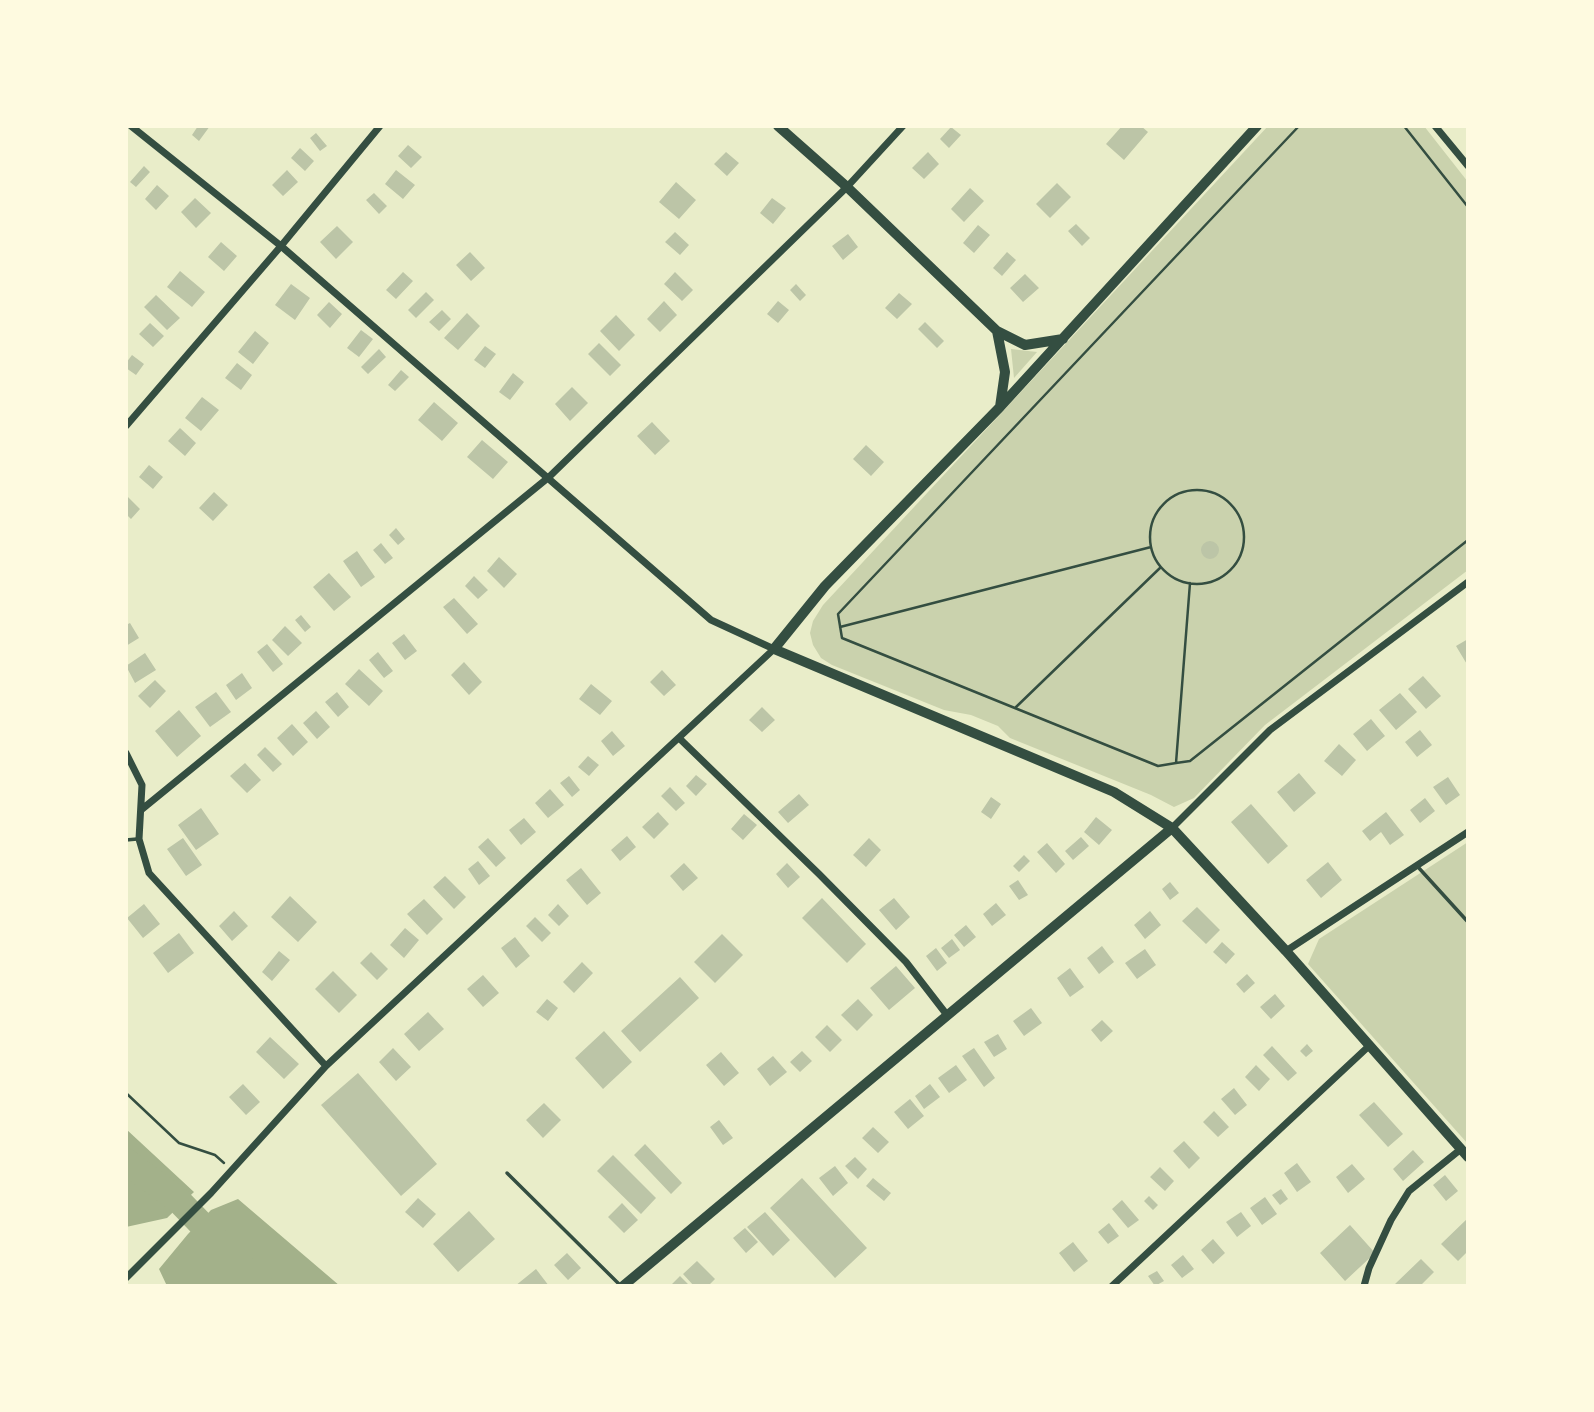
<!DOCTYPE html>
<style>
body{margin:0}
#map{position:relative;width:1594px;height:1412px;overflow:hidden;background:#e9edc9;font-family:Overpass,sans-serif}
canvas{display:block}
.frame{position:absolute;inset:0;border:128px solid #fefae0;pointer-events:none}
</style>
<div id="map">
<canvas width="1594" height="1412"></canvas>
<div class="frame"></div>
</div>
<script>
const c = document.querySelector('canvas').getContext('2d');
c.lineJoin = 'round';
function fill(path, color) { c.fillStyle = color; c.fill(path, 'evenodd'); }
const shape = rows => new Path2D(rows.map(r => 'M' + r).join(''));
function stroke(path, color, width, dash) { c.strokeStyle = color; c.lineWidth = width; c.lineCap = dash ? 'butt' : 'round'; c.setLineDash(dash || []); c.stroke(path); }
fill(shape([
 [1268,126,1424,126,1468,182,1468,570,1265,725,1194,798,1174,807,1151,795,1010,738,998,726,971,715,944,710,832,665,821,658,813,645,810,633,813,621,823,605],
 [1011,349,1037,352,1014,378],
 [1468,842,1468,1144,1308,964,1319,939]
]), '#cad2ad');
fill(shape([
 [126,1129,194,1192,167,1218,126,1227],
 [238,1199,340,1286,167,1286,159,1269,188,1234,211,1210]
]), '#a3b18a');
stroke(shape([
 [126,1161,179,1201,261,1286]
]), '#a3b18a', 26);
fill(shape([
 [198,126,210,126,199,141,192,135],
 [1122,126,1141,126,1148,132,1124,160,1106,144],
 [951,127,961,135,949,148,940,139],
 [316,133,327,146,320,151,310,138],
 [408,145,422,157,411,168,398,156],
 [300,148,314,161,305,171,291,158],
 [726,152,739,163,727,176,714,164],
 [928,152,939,164,924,179,912,168],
 [144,166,150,172,136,187,130,182],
 [287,170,298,182,283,196,272,185],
 [396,170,415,185,403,199,385,184],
 [676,182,696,200,679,219,659,202],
 [1057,183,1071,197,1050,218,1036,204],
 [157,185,169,196,156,210,145,199],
 [970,188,984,201,964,222,951,209],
 [374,193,387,206,379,214,366,200],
 [195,198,211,213,196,228,181,212],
 [772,198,786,208,773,224,760,213],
 [1076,224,1090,238,1082,246,1068,231],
 [978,225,990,235,974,253,963,243],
 [337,226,353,242,336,259,320,242],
 [675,232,689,245,680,255,665,242],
 [848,234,858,247,843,260,832,246],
 [221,242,237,256,224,271,208,257],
 [470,252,485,268,471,281,456,265],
 [1007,252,1016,260,1002,276,993,268],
 [180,271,205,292,192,307,167,287],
 [403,272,413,281,396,299,386,290],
 [675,272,693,290,682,301,664,284],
 [1025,274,1039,288,1023,302,1010,288],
 [291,284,310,298,295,320,275,305],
 [796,284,806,295,800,301,790,290],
 [426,292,434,300,416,318,408,310],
 [899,293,912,304,897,319,885,308],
 [156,295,180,318,167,330,144,307],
 [664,301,677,315,660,332,647,319],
 [778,301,789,310,778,323,767,314],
 [329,302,342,314,330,328,317,315],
 [442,310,451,319,439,331,429,322],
 [467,313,480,326,458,350,444,338],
 [616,315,635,335,619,351,600,331],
 [925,322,944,341,937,348,918,329],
 [150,323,164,336,153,347,139,334],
 [361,330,373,339,359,357,347,348],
 [255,331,269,343,253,364,238,352],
 [599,343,621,365,610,376,588,354],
 [485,346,496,354,485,368,474,360],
 [379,349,386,357,368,374,361,367],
 [132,355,144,364,136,375,126,368,126,363],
 [237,363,252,375,241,390,225,378],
 [401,370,409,377,395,391,388,385],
 [513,373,524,382,510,400,499,392],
 [572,387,588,403,570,421,555,404],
 [202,397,219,410,201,431,185,418],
 [434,402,458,423,442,441,418,420],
 [652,422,670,441,655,455,637,436],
 [180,428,196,443,185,456,168,441],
 [482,440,508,462,493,479,467,457],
 [866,445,884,462,871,476,853,459],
 [149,465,163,477,153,489,139,477],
 [214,492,228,505,213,521,199,508],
 [126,495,140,509,131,519,126,514],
 [396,528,405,539,398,545,389,535],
 '1201 550a9 9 0 1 1 18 0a9 9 0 1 1-18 0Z',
 [381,543,393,558,385,564,373,550],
 [357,551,375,577,361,587,343,561],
 [499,557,517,574,504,588,487,571],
 [329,573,351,597,334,611,313,587],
 [474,576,488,590,478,599,465,586],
 [454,598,478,624,467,634,443,607],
 [301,615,311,627,305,632,295,620],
 [130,623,139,638,126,646,126,625],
 [285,626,302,643,288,656,272,640],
 [404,634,417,651,405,660,392,643],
 [1468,639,1468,666,1456,646],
 [267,644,283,664,273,672,257,652],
 [378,652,393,671,384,678,369,660],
 [145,653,156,670,135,683,126,666],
 [464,662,482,682,469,695,451,675],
 [359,669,383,691,369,706,345,684],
 [662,670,676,685,664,696,650,682],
 [242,673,252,688,236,700,226,685],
 [1423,676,1441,696,1426,709,1408,689],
 [155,680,166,691,150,708,138,696],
 [591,684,612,701,600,715,579,699],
 [216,692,231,712,210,727,195,707],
 [337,692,349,707,338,717,325,702],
 [1400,693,1417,712,1396,730,1379,710],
 [762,707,775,720,762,732,749,720],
 [179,710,201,736,177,757,155,731],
 [316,711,330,727,317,739,303,723],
 [1371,719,1385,736,1367,751,1353,734],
 [292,724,308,742,293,756,277,738],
 [1420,730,1432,745,1417,757,1405,742],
 [612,731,625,746,613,756,601,741],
 [1339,744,1356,760,1342,776,1324,761],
 [265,747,282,764,273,772,257,755],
 [588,756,599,765,589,776,578,767],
 [245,763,261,780,247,793,230,776],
 [1299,773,1316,793,1294,812,1277,792],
 [696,775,707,784,696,796,686,786],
 [569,776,580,790,572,797,560,783],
 [1448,777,1460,795,1446,805,1433,787],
 [670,787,685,803,676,811,661,796],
 [550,789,564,805,548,818,535,803],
 [799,794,809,805,788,823,778,812],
 [991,797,1001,804,991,819,981,812],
 [1425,798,1435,811,1420,823,1410,810],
 [1251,804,1288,846,1268,864,1231,822],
 [201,808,219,834,196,850,178,825],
 [658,812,669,824,654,839,642,827],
 [1386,812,1404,835,1390,845,1381,832,1370,841,1362,831],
 [744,814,757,825,743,840,731,829],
 [1096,817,1112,830,1099,845,1084,832],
 [524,818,536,832,521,845,509,830],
 [627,836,636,847,620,861,611,850],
 [1081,837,1089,846,1073,860,1065,851],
 [183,838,202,865,186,876,167,849],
 [488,838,506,858,496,867,478,847],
 [869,838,881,850,866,867,853,855],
 [1047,843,1065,864,1056,873,1037,852],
 [1024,855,1030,861,1019,872,1013,866],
 [478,861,490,876,479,885,468,869],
 [1328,862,1342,880,1321,898,1306,880],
 [684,863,698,878,683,891,670,876],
 [787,863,800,877,788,888,776,874],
 [581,868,601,893,587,905,566,880],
 [445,876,466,897,454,909,433,887],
 [1018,880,1028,895,1019,900,1009,886],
 [1170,882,1179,893,1170,900,1162,889],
 [290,896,317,922,298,942,271,917],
 [822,898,866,944,847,963,802,918],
 [894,898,910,917,896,930,879,910],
 [424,899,443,919,427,935,407,914],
 [996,903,1006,915,992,926,983,914],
 [144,904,160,924,143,938,127,918],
 [558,904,569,916,559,926,548,915],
 [1197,907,1220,930,1206,944,1182,921],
 [234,911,248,926,232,941,219,926],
 [1150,911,1161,925,1145,939,1134,925],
 [535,917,551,933,542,942,526,926],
 [966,925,976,937,964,947,954,935],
 [405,928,419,940,404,958,390,945],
 [179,933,194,953,168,973,153,953],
 [722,934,743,955,715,983,694,962],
 [515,937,530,956,516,968,501,948],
 [952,939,960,950,949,958,941,948],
 [1222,942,1235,954,1226,964,1213,952],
 [1102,946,1114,962,1099,974,1087,958],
 [936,948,947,963,937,971,926,956],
 [1145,949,1156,965,1137,979,1125,963],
 [279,951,290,960,272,981,262,972],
 [371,952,388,969,377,980,360,963],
 [582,962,593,973,574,993,563,982],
 [896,966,915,988,889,1010,870,988],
 [1070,968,1084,987,1070,997,1057,978],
 [333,971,357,995,339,1013,315,989],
 [1247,974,1255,983,1244,993,1236,984],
 [483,975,499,993,483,1007,467,989],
 [680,977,699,998,640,1052,621,1031],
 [1275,994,1285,1006,1271,1019,1260,1007],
 [547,999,558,1008,548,1021,536,1012],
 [858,999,873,1015,857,1031,841,1015],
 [1031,1008,1042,1023,1024,1036,1013,1021],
 [428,1012,444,1029,419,1051,404,1034],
 [1102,1020,1113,1031,1101,1042,1091,1030],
 [827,1025,842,1040,830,1052,815,1037],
 [604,1031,632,1062,603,1089,575,1058],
 [998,1034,1007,1049,994,1057,984,1042],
 [270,1037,299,1064,284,1079,256,1052],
 [1307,1044,1313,1051,1306,1057,1300,1051],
 [1272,1046,1297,1073,1288,1081,1263,1055],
 [393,1048,411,1067,396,1081,379,1062],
 [974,1048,995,1078,984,1087,962,1056],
 [802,1051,812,1061,800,1072,790,1062],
 [721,1052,739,1073,724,1086,706,1065],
 [773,1056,787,1072,770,1086,757,1069],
 [956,1065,967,1080,949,1093,938,1078],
 [1256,1065,1270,1079,1259,1091,1245,1077],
 [358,1073,437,1164,401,1196,321,1105],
 [243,1084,260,1102,246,1115,229,1097],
 [930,1084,940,1097,924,1109,915,1096],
 [1234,1088,1247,1105,1235,1115,1221,1099],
 [910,1099,924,1116,908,1129,894,1112],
 [1374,1102,1403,1134,1388,1147,1359,1115],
 [544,1103,561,1120,543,1138,526,1120],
 [1214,1111,1229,1127,1218,1137,1203,1122],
 [719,1120,733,1138,723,1145,710,1127],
 [873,1127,889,1142,878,1153,862,1138],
 [1184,1141,1200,1158,1189,1169,1173,1151],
 [645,1144,682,1183,671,1194,634,1155],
 [1413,1150,1424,1162,1403,1181,1393,1169],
 [613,1155,656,1198,641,1214,597,1171],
 [855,1157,867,1169,858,1179,845,1166],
 [1297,1163,1311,1182,1297,1192,1284,1173],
 [1352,1164,1365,1179,1348,1193,1336,1177],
 [835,1166,848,1183,833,1196,819,1178],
 [1160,1167,1174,1181,1165,1191,1150,1177],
 [1445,1175,1458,1191,1446,1201,1433,1185],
 [802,1178,867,1248,835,1278,770,1208],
 [873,1178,891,1193,884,1201,866,1186],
 [1281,1189,1288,1199,1280,1205,1272,1195],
 [1149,1196,1158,1205,1153,1210,1144,1201],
 [1265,1197,1277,1214,1262,1225,1250,1208],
 [418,1198,436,1214,423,1228,405,1212],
 [1122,1200,1139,1220,1128,1228,1112,1209],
 [622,1203,638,1220,624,1233,608,1217],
 [469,1211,495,1239,458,1272,433,1244],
 [765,1212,790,1240,773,1256,747,1227],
 [1241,1212,1251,1226,1237,1237,1226,1222],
 [1468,1218,1468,1251,1458,1261,1441,1244],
 [1109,1223,1119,1236,1108,1244,1098,1232],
 [1350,1225,1375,1253,1345,1281,1320,1253],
 [745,1228,758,1242,746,1253,733,1238],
 [1213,1239,1225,1253,1213,1264,1201,1250],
 [1073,1242,1088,1261,1074,1272,1059,1253],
 [567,1253,581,1268,568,1280,554,1265],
 [1183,1255,1194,1269,1182,1278,1171,1265],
 [1421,1259,1434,1272,1420,1286,1397,1286,1395,1284],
 [697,1261,715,1279,708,1286,694,1286,683,1274],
 [536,1269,549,1286,515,1286],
 [1157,1271,1164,1281,1155,1286,1148,1276],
 [680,1276,690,1286,670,1286]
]), '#bcc5a7');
stroke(shape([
 [1299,126,838,614,842,638,1158,766,1176,763,1190,761,1468,540],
 [1404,126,1468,207],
 '1150 537a47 47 0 1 1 94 0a47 47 0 1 1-94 0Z',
 [840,627,1151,547],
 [1015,708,1161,567],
 [1176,763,1190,583],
 [126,1093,179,1143,215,1155,224,1163]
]), '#344e41', 2.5);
stroke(shape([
 [126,840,137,839],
 [1418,867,1468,922],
 [507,1173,621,1286]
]), '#344e41', 3.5);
stroke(shape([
 [1435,126,1468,166],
 [126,426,281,246,380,126],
 [679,738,819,874,906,962,947,1015],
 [126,753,142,785,139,839,149,873,326,1066],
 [141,810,549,477,847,187,903,126],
 [1172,828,1270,730,1468,582],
 [1286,951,1468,832],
 [126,1278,211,1193,326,1066,774,649,711,620,281,246,131,126],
 [1112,1286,1370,1045],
 [1364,1286,1369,1268,1391,1220,1409,1191,1461,1149]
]), '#344e41', 7);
stroke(shape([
 [778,126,847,187,997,331,1005,372,1000,407],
 [1257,126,1000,407,825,586,774,649,1114,792,1172,828,1286,951,1468,1157],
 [997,331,1025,345,1063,339],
 [623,1286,1172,828]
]), '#344e41', 10);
</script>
